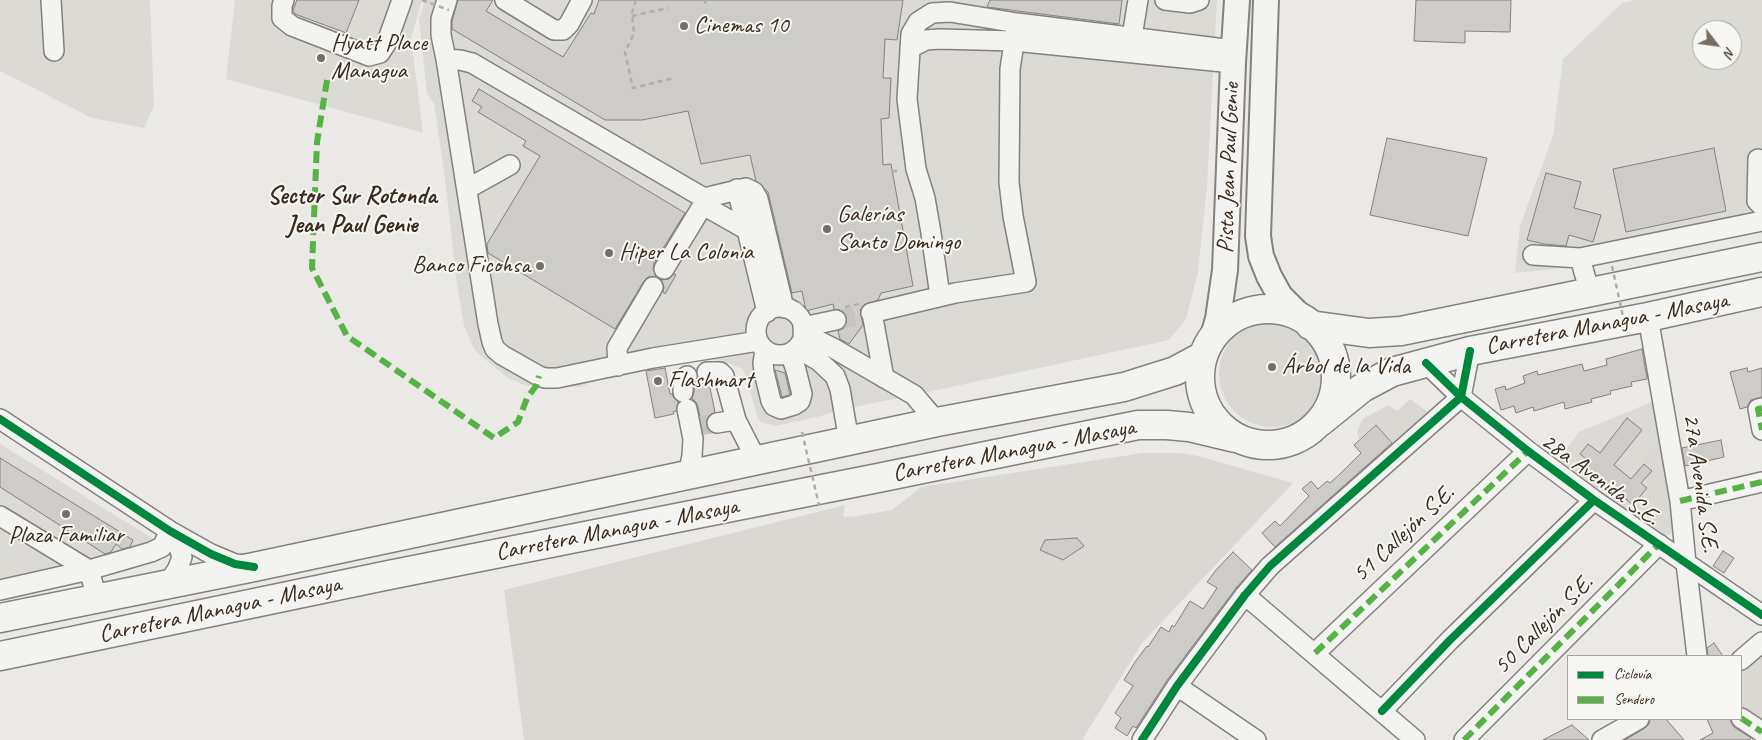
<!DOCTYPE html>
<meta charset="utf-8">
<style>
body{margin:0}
#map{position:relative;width:1762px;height:740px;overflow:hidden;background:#eae9e6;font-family:Caveat,sans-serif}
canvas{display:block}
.legend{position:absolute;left:1567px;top:655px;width:175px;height:65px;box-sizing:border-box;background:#f6f6f2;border:1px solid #aba49d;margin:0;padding:6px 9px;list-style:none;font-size:15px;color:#3b2a1e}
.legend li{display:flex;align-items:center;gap:10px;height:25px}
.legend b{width:25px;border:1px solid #aba49d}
.north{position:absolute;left:1692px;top:20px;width:50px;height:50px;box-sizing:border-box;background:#f6f6f2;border:1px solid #aba49d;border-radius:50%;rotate:120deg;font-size:14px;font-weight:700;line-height:20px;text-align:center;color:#3b2a1e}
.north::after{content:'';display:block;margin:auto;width:18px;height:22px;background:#786d64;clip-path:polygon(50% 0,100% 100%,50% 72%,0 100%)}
</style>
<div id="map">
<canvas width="1762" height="740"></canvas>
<ul class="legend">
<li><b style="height:6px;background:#00873e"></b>Ciclovía</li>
<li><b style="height:6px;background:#57b245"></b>Sendero</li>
</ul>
<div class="north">N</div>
</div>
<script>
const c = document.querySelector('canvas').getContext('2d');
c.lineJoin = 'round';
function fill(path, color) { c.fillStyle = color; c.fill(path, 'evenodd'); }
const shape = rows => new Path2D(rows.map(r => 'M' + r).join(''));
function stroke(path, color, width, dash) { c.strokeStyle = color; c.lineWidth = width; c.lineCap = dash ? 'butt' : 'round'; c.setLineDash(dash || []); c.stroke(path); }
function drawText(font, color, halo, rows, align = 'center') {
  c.font = font + ' Caveat,sans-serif'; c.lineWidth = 4; c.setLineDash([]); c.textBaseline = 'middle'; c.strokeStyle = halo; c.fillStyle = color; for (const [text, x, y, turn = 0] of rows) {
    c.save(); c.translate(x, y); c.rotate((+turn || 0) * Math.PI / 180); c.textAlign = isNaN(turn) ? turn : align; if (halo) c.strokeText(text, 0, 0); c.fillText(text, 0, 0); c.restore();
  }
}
fill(shape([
 [0,0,150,0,154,106,144,128,92,118,0,71],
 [235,0,422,0,411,38,423,133,226,79],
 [425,0,1217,0,1207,186,1198,272,1186,319,1169,340,914,395,844,409,817,417,775,426,761,422,757,416,746,376,742,369,734,365,725,362,713,360,665,365,593,380,582,387,527,386,508,378,475,351,464,326,457,284,444,171,434,104,427,93,419,19],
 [1635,0,1762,0,1762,212,1582,252,1562,268,1515,273,1520,226,1553,136,1563,59,1622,3],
 [1702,30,1732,30,1732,60,1702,60],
 [1659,399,1675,530,1669,535,1661,534,1653,531,1558,461,1579,432],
 [0,444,157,541,0,599]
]), '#dbdad4');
fill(shape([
 '1219 374a53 53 0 1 1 106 0a53 53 0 1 1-106 0Z',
 [1410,399,1432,415,1397,448,1376,424,1359,439,1357,431,1362,420,1366,417,1389,405,1397,411],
 [1663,439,1674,523,1665,527,1655,518,1655,510,1653,502,1645,494,1651,488,1645,483,1654,470,1643,460,1652,445],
 [1143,453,1180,453,1198,456,1293,483,1142,643,1082,740,524,740,504,590,845,505,843,517,858,516,892,510,921,487],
 [1762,641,1762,730,1741,716,1741,657]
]), '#dad8d3');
const building = shape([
 [297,0,359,0,346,33,295,14,293,10,297,0],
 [458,0,493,0,486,11,563,57,591,13,594,14,599,0,903,0,897,40,885,39,883,78,891,78,889,118,881,119,883,165,891,164,913,286,881,293,878,300,864,305,860,310,863,325,858,332,849,344,840,339,838,331,844,328,847,323,847,317,844,312,840,310,834,309,833,304,806,311,802,291,792,293,768,192,756,181,750,155,701,164,688,111,642,120,605,120,452,29,452,21,458,0],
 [990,0,1122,0,1119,24,987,7,990,0],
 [1416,0,1511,0,1510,32,1465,31,1465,43,1414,41,1416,0],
 [479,89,685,213,654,263,653,269,656,276,648,277,644,281,615,329,488,253,487,244,540,156,523,146,526,141,478,112,482,107,472,101,479,89],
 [1387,138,1487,158,1468,236,1370,215,1387,138],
 [1714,148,1726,211,1626,232,1613,169,1714,148],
 [1546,173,1581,182,1574,208,1601,215,1593,242,1569,235,1566,246,1544,244,1527,240,1546,173],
 [674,274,676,275,665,294,663,292,664,287,661,280,669,279,674,274],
 [1642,349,1647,379,1631,382,1632,386,1610,391,1611,394,1591,399,1592,402,1565,409,1564,402,1534,411,1533,407,1516,413,1514,406,1501,410,1495,389,1505,386,1506,390,1525,383,1523,376,1537,371,1538,375,1582,364,1584,371,1607,365,1606,359,1642,349],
 [665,368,670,394,672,394,674,398,678,402,676,411,673,412,674,414,655,418,646,371,665,368],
 [1747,368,1748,372,1762,368,1762,397,1751,400,1747,407,1740,409,1730,372,1747,368],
 [775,370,785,373,790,394,789,395,782,397,775,370],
 [698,378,702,382,709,383,715,412,710,415,706,419,706,425,709,431,703,432,698,407,696,402,692,399,694,392,694,384,698,378],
 [1627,418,1642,430,1614,465,1631,479,1644,464,1652,471,1641,483,1647,488,1633,505,1602,479,1601,481,1586,470,1591,463,1580,454,1588,444,1600,453,1627,418],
 [1376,425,1392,443,1275,547,1262,533,1275,521,1280,526,1309,496,1302,489,1311,481,1318,489,1327,481,1330,483,1340,474,1361,453,1354,445,1376,425],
 [1721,440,1724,457,1685,466,1682,448,1721,440],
 [0,458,133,540,130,547,122,549,116,544,111,552,105,554,0,487,0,458],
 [1077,538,1084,546,1063,560,1040,550,1045,540,1077,538],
 [1723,551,1734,558,1724,573,1713,566,1723,551],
 [1233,552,1252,570,1236,588,1168,679,1136,728,1133,726,1127,736,1115,728,1121,718,1115,713,1133,686,1124,680,1135,662,1147,646,1148,647,1161,627,1169,632,1172,625,1174,627,1190,601,1203,609,1217,588,1207,582,1216,570,1233,552],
 [1714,643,1723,656,1708,656,1707,648,1714,643],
 [1650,719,1666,719,1684,740,1625,740,1645,728,1649,724,1650,719],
 [1707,719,1730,719,1734,727,1751,738,1750,740,1700,740,1713,733,1707,719],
 [1572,725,1589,740,1543,740,1572,725]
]);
fill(building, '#cdccc9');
stroke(building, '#85817d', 1);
stroke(shape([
 [836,320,871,313],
 [698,426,717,423]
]), '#c7c3be', 19, [19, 9]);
const minor = shape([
 [51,0,54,51],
 [284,0,282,6,282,18,292,26,369,56,380,53,387,42,402,0],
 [447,0,441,19,441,35,446,59,488,324,492,342,495,349,502,355,539,376,545,378,557,378,653,358,758,341],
 [505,0,554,30,563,30,569,24,582,0],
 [1165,0,1190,3,1199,0],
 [910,48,926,40,939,39,1014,41,1233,63],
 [1130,49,1138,0],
 [446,59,460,60,472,63,704,198,703,205,664,269],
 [1758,159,1757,201,1762,206],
 [467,189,510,165],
 [737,189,767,312],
 [704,198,746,188,754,192,758,199,784,308],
 [703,205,747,230],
 [1533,255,1580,258],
 [1590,293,1580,258,1762,221],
 [940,296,931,233,925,198,916,169,907,99,911,34,918,22,932,13,950,12,1017,23,1233,50],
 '756 331a24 24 0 1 1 48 0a24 24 0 1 1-48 0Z',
 [871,313,955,293,1026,282,1013,216,1009,182,1010,69,1017,23],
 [872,313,884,378],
 [1648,317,1680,501,1686,563,1697,656],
 [803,327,836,320],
 [803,333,833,348,914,395,937,422],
 [797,348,819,361,835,376,840,389,849,441],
 [765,350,763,363,764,372,771,401,774,406,781,409,794,405,800,401,802,394,796,370,790,353],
 [1426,363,1461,397,1528,451,1594,500,1762,615],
 [618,366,617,348,653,287],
 [707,372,720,372,724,376,736,420,757,461],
 [683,392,683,379,687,376],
 [1762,408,1758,409,1762,430],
 [687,409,693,439,692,456,688,475],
 [0,419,170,531,211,554,235,564,246,565],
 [717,423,736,420],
 [1680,501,1762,482],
 [0,516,89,570,97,598],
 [168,584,178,568,182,557,177,541,170,531],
 [0,590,89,570,151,552,162,547,170,531],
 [1245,595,1415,740],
 [1315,653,1528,451],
 [1741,660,1762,642],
 [1177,686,1256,740],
 [1382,711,1450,640,1594,500],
 [1741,718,1762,732],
 [1142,740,1177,686,1245,595,1270,566,1461,397,1470,351],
 [1464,740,1659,544],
 [1602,740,1639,719]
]);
const major = shape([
 [1266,0,1258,236,1261,256,1269,276,1280,296,1299,315],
 [1213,336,1218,319,1225,270,1233,63,1237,0]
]);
const highway = shape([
 '1200 377a68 68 0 1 1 136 0a68 68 0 1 1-136 0Z',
 [1310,325,1369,333,1401,331,1762,257],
 [1320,422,1362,388,1392,372,1470,351,1648,317,1762,292],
 [0,618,254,567,937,422,1124,387,1175,371,1203,356],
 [0,656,389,575,878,478,1138,425,1167,425,1189,427,1235,438]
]);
stroke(minor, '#85817d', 22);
stroke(major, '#85817d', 28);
stroke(highway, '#85817d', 31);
stroke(shape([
 [636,0,632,13,634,33,625,52,633,88,674,78],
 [704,3,707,0],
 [632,16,668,8],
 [892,171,900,171],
 [799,302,806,312],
 [845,307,859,304]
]), '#b0aeac', 2.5, [5, 4]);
stroke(minor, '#f3f3f1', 19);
stroke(major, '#f3f3f1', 24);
stroke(highway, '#f3f3f1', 28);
stroke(shape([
 [422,0,449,10],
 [1612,266,1627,335],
 [802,432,819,505]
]), '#b0aeac', 2.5, [5, 4]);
stroke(shape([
 [327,80,317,142,312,268,347,336,494,438,518,422,527,398,536,386,539,376],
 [1762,408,1758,409,1762,430],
 [1680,501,1762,482],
 [1315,653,1528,451],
 [1741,718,1762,732],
 [1464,740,1659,544]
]), '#57b245', 6, [12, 6]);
stroke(shape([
 [1426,363,1461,397,1528,451,1594,500,1762,615],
 [0,419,170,531,211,554,235,564,254,567],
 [1382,711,1450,640,1594,500],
 [1142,740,1177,686,1245,595,1270,566,1461,397,1470,351]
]), '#00873e', 8);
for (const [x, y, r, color] of [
 [684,26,5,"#786d64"],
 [321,58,5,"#786d64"],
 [827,229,5,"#786d64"],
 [609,253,5,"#786d64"],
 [540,266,5,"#786d64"],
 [1272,367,5,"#786d64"],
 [658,381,5,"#786d64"],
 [66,514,5,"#786d64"]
]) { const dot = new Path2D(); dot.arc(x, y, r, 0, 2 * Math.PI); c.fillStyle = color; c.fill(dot); stroke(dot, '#f6f6f2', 2); }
drawText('24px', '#3b2a1e', '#f6f6f2', [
 ["Cinemas 10",694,26],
 ["Hyatt Place",331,44],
 ["Managua",331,72],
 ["Galerías",837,215],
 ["Santo Domingo",837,243],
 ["Hiper La Colonia",619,253],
 ["Banco Ficohsa",530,266,"right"],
 ["Árbol de la Vida",1282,367],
 ["Flashmart",668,381],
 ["Plaza Familiar",66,536,"center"]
], 'left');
drawText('24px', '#3b2a1e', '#f6f6f2', [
 ["Pista Jean Paul Genie",1229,168,-88],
 ["Carretera Managua - Masaya",1607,324,-11],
 ["Carretera Managua - Masaya",1014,451,-11],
 ["28a Avenida S.E.",1600,480,36],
 ["27a Avenida S.E.",1700,483,82],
 ["Carretera Managua - Masaya",617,530,-11],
 ["51 Callejón S.E.",1404,534,-43],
 ["Carretera Managua - Masaya",220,610,-12],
 ["50 Callejón S.E.",1544,625,-45]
]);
drawText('bold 25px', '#3b2a1e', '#f6f6f2', [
 ["Sector Sur Rotonda",352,196],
 ["Jean Paul Genie",352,225]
]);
</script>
